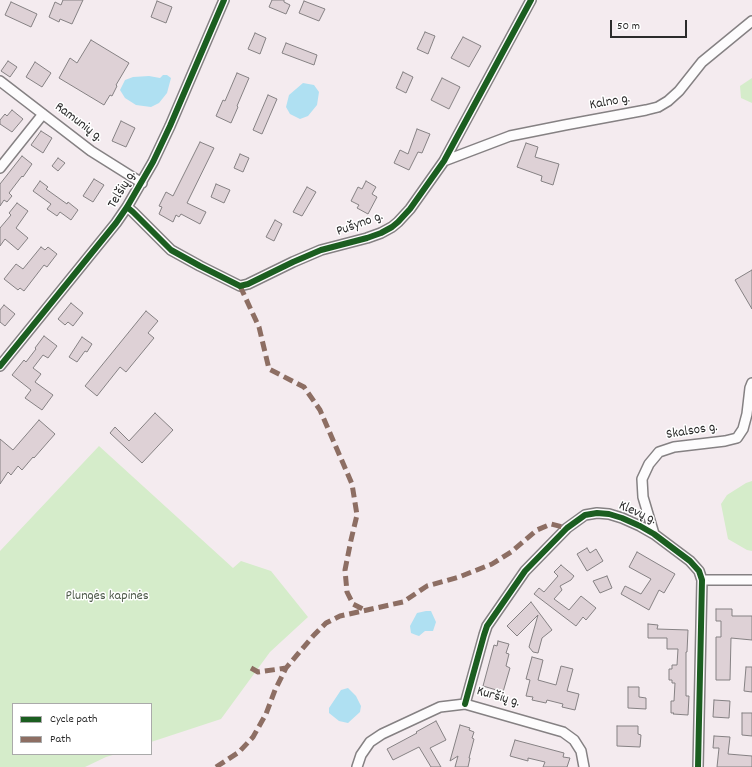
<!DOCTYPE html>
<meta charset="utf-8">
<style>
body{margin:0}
#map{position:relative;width:752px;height:767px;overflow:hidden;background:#f4ebef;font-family:Dekko,sans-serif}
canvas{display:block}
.legend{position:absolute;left:12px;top:703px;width:140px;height:52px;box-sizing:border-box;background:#fff;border:1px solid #aaa;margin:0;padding:5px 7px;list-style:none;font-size:12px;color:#2b2b2b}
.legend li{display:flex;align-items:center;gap:8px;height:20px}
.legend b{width:20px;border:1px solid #aaa}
.scale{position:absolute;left:610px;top:20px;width:77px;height:18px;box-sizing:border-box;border:2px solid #2b2b2b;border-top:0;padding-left:5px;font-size:12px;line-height:14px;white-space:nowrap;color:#2b2b2b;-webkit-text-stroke:3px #fff;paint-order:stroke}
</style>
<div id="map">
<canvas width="752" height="767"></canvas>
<ul class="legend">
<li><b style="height:5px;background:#1b5e20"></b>Cycle path</li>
<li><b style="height:5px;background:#8d6e63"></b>Path</li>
</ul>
<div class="scale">50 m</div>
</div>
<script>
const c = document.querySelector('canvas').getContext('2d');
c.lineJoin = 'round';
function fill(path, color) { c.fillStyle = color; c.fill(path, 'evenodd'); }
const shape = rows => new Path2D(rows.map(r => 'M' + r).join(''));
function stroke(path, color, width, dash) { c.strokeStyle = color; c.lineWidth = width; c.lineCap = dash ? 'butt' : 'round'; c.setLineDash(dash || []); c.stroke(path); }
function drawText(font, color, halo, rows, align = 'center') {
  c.font = font + ' Dekko,sans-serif'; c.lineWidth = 3; c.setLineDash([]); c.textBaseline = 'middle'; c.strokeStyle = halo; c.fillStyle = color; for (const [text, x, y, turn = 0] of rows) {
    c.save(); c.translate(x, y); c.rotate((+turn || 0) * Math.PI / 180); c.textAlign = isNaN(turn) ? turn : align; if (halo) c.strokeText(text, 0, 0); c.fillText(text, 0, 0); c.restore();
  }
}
fill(shape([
 [752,78,752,103,741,98,740,86],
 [99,446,233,568,241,561,271,571,308,617,270,652,221,719,151,742,151,704,13,704,13,754,116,754,106,757,85,767,0,767,0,551],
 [752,481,752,551,747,550,728,539,721,504,727,495,746,483]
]), '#d5ecca');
fill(shape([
 [163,75,167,75,171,78,167,93,159,103,151,107,136,105,125,98,120,90,125,80,133,77,149,76,160,78],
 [303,83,314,85,319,92,317,105,308,116,300,119,290,114,286,107,289,95],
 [426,611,431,611,436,622,433,631,425,631,419,636,416,635,411,633,410,626,417,613],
 [348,688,356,696,361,706,360,712,348,723,339,721,329,713,329,708,341,690]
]), '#afe0f2');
const building = shape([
 [63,0,83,0,72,24,60,19,59,22,49,17,55,2,61,5,63,0],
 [272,0,284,0,284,2,290,5,286,14,269,7,272,0],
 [157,1,172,7,166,23,151,17,157,1],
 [304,1,325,9,319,21,299,13,304,1],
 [11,2,37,14,31,27,5,15,11,2],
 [425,32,435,36,428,54,417,49,425,32],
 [255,33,266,38,260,54,248,49,255,33],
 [463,37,481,46,469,67,451,58,463,37],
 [91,40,129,63,116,85,117,86,112,96,110,95,104,105,59,78,70,58,77,63,91,40],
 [286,43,317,55,314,65,282,53,286,43],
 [8,61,17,67,10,77,1,71,8,61],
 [35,62,51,73,42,87,26,77,35,62],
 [403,72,413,77,406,93,396,88,403,72],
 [237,73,249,78,237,106,238,107,231,123,216,116,223,100,225,101,237,73],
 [442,78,460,87,449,109,431,100,442,78],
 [268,95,277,99,262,134,253,130,268,95],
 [12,110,23,119,12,132,0,124,0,120,5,114,7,116,12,110],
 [121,121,135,128,126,147,112,141,121,121],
 [417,129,430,134,422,153,418,152,409,170,394,163,400,150,408,154,417,129],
 [41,131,52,138,43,153,31,145,41,131],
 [200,142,214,148,187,203,206,212,200,224,181,214,179,217,176,215,173,222,159,214,162,207,159,206,166,192,173,196,200,142],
 [526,143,538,147,535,157,559,164,553,185,541,181,542,176,517,167,526,143],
 [240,154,249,158,243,172,234,168,240,154],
 [22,156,32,164,23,177,22,176,9,193,12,196,7,202,4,200,0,206,0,184,22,156],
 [58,158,65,163,58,171,52,166,58,158],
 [94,179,104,185,93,202,83,196,94,179],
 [40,181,48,187,46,189,67,204,68,202,78,210,71,220,60,212,57,216,47,209,51,204,33,191,40,181],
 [366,181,376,187,372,194,377,197,368,214,357,208,359,205,351,201,358,187,362,189,366,181],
 [216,184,230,190,224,203,211,197,216,184],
 [307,187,316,192,302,216,293,212,307,187],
 [17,203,28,211,16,228,28,238,18,250,5,239,0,246,0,228,11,215,9,213,17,203],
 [275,220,282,224,274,241,266,237,275,220],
 [41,247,45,250,48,247,57,254,47,267,44,265,24,291,20,288,18,290,4,279,16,264,23,269,41,247],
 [752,270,752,309,735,280,752,270],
 [71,303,83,313,73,326,68,322,65,325,58,319,71,303],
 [4,305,15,314,5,326,0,322,0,310,4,305],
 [146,311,158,321,148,333,154,338,126,372,120,367,97,396,85,386,146,311],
 [44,336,57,346,48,358,43,355,33,368,41,374,35,382,53,395,42,410,25,398,31,390,12,375,24,360,26,362,36,349,35,348,44,336],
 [82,337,92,344,87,352,85,351,77,362,69,357,82,337],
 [155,413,173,430,142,463,110,433,115,427,129,441,155,413],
 [39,420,55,434,34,458,33,457,22,470,18,466,11,475,8,472,0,484,0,439,13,450,39,420],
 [587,548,590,553,596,549,603,561,587,571,577,554,587,548],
 [637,552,675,574,664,593,659,590,649,610,621,594,625,586,641,594,651,579,629,567,637,552],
 [561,565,574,576,571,580,560,586,562,590,554,599,569,610,581,596,596,608,586,620,583,617,576,626,534,594,539,588,544,592,558,576,554,572,561,565],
 [607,576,612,588,600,593,593,581,607,576],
 [531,602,552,630,542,638,538,653,533,652,529,647,538,615,517,636,507,626,531,602],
 [716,609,732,609,732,616,752,616,752,640,731,638,730,680,716,680,716,637,721,637,721,621,716,621,716,609],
 [648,624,658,625,657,629,688,630,687,652,686,652,686,696,689,696,688,715,673,714,674,713,671,713,671,701,674,701,675,683,672,683,672,680,669,680,669,669,672,669,672,665,677,665,678,649,667,649,667,638,648,638,648,624],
 [498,641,509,644,506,653,509,654,506,666,510,668,503,692,483,686,494,645,497,646,498,641],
 [532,657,543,660,538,680,556,685,561,666,573,669,567,691,579,694,575,710,562,707,563,704,547,700,546,703,532,700,533,697,526,696,530,680,526,679,532,657],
 [746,667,752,667,752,692,744,691,746,667],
 [628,687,639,687,639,697,646,698,646,709,628,708,628,687],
 [714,700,730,701,729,718,713,717,714,700],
 [742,713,752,713,752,736,742,735,742,713],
 [436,721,446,740,430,748,441,767,431,767,419,747,393,760,387,749,417,733,416,732,436,721],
 [460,725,470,728,469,730,474,732,472,738,474,739,469,758,470,758,468,767,455,767,458,756,450,761,460,725],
 [617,726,638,726,638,734,641,735,640,747,617,746,617,726],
 [714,736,730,737,728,754,752,756,752,767,717,767,719,748,713,748,714,736],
 [515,740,564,753,563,757,570,758,567,767,543,767,545,762,528,758,528,761,510,756,515,740]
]);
fill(building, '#ded1d6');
stroke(building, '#858183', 1);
const minor = shape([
 [0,81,91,151,142,183],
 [444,161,510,136,565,125,646,110,658,107,668,101,679,91,702,62,752,21],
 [0,168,43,114],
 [127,207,133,212,171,250,200,266,240,286,248,284,293,262,321,250,367,238,381,233,392,227,398,222,410,209,444,161,531,0],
 [0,366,116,223,127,207,153,162,170,126,224,0],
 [654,534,643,497,642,479,649,464,659,452,674,447,725,441,737,438,743,429,747,414,750,388,752,383],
 [702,580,752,580],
 [465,704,484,635,487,626,525,571,567,528,585,515,597,513,609,514,622,518,640,526,654,534,690,561,699,571,702,580,698,767],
 [357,767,361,755,370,742,382,734,440,707,465,704,563,732,574,740,581,751,584,767]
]);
stroke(minor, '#858183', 12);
stroke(minor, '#fdfcfd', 9);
stroke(shape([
 [240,286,259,327,269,369,304,387,320,410,352,484,357,515,351,540,345,570,347,592,353,604,365,610],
 [251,668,258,672,286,668],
 [216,767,239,752,253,737,266,714,275,690,286,668,314,635,326,623,340,616,403,602,427,586,459,577,492,564,511,552,537,530,551,524,567,528]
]), '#8d6e63', 5, [10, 5]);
stroke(shape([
 [127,207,133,212,171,250,200,266,240,286,248,284,293,262,321,250,367,238,381,233,392,227,398,222,410,209,444,161,531,0],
 [0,366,116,223,127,207,153,162,170,126,224,0],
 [465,704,484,635,487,626,525,571,567,528,585,515,597,513,609,514,622,518,640,526,654,534,690,561,699,571,702,580,698,767]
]), '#1b5e20', 6);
drawText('14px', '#2b2b2b', '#fff', [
 ["Kalno g.",610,103,-10],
 ["Ramunių g.",78,123,37],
 ["Telšių g.",123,190,-59],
 ["Pušyno g.",360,225,-20],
 ["Skalsos g.",692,432,-9],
 ["Klevų g.",637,514,24],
 ["Kuršių g.",498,698,16]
]);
drawText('14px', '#4f5b4b', '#fff', [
 ["Plungės kapinės",107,597]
]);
</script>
